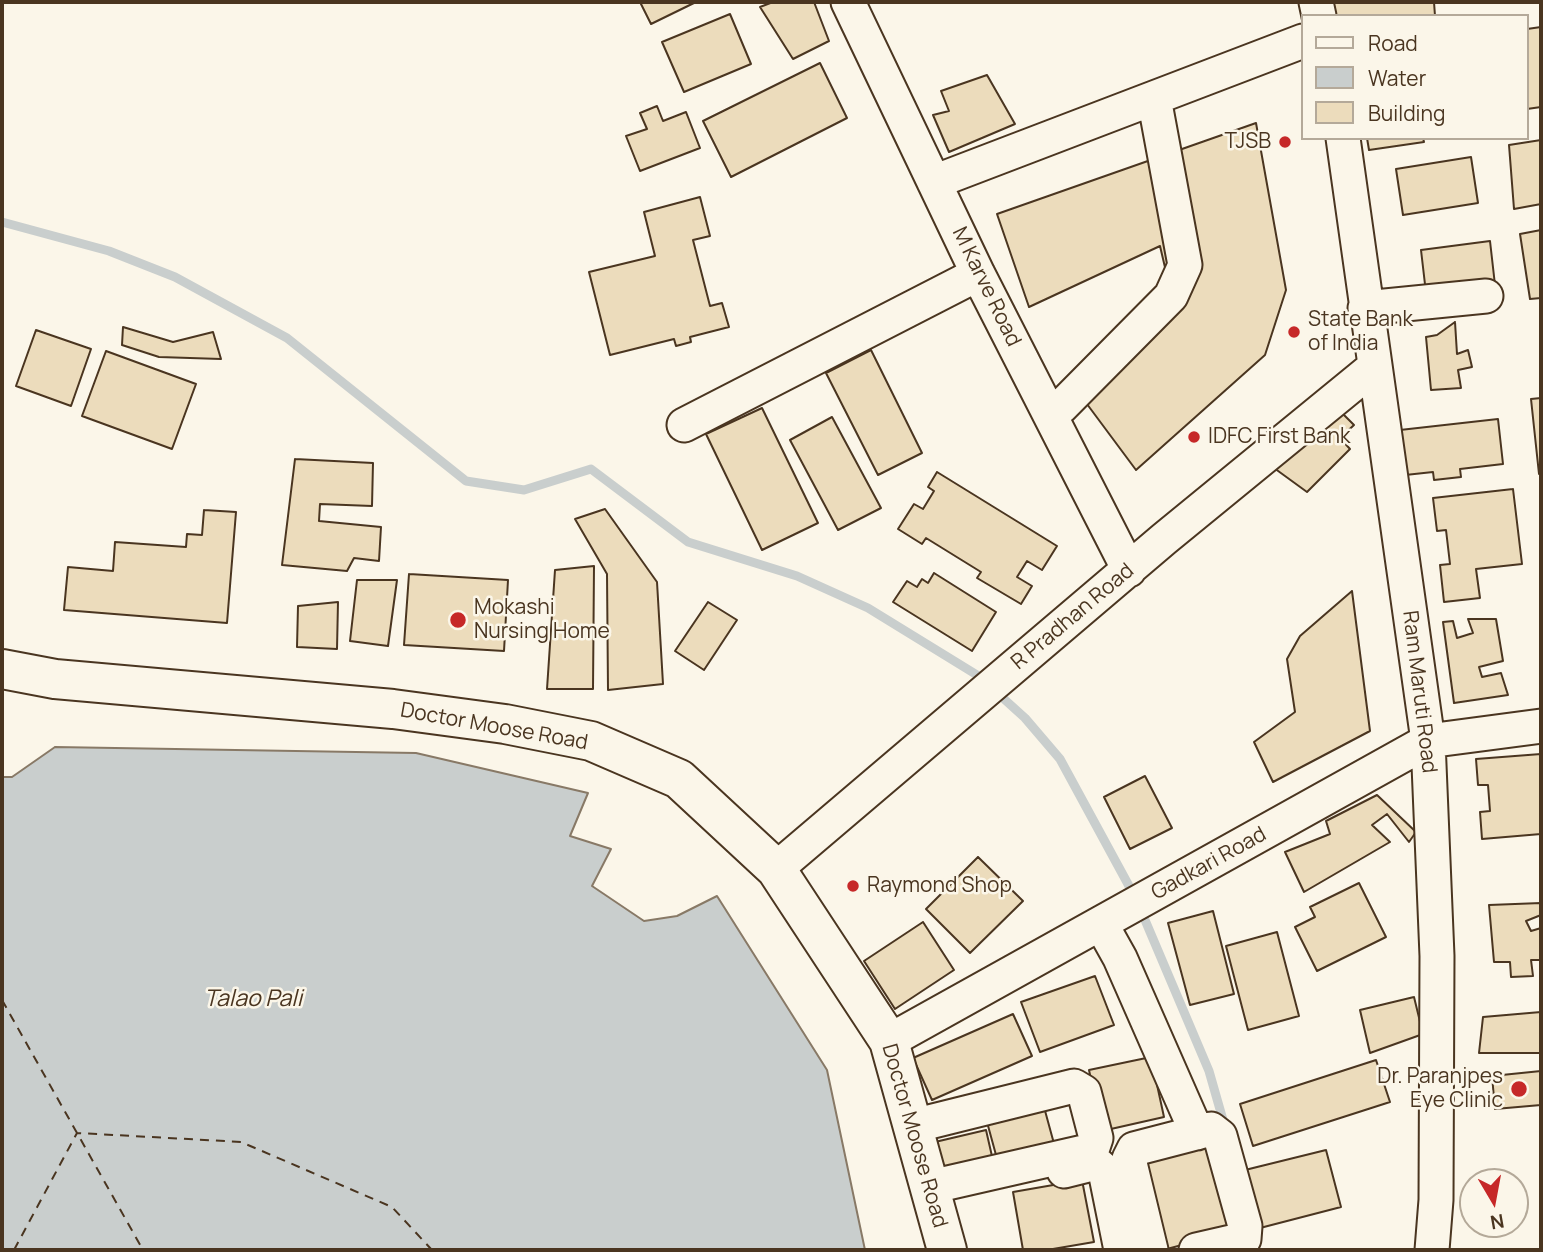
<!DOCTYPE html>
<style>
body{margin:0}
#map{position:relative;width:1543px;height:1252px;overflow:hidden;background:#fbf6e9;font-family:Manrope,sans-serif}
canvas{display:block}
.frame{position:absolute;inset:0;border:4px solid #4a3520;pointer-events:none}
.legend{position:absolute;left:1301px;top:14px;width:228px;height:126px;box-sizing:border-box;background:#fbf6e9;border:2px solid #b4a999;margin:0;padding:9px 12px;list-style:none;font-size:21px;color:#4a3520}
.legend li{display:flex;align-items:center;gap:14px;height:35px}
.legend b{width:35px;border:2px solid #b4a999}
.north{position:absolute;left:1459px;top:1168px;width:70px;height:70px;box-sizing:border-box;background:#fbf6e9;border:2px solid #b4a999;border-radius:50%;rotate:170deg;font-size:19px;font-weight:700;line-height:28px;text-align:center;color:#4a3520}
.north::after{content:'';display:block;margin:auto;width:24px;height:32px;background:#c62828;clip-path:polygon(50% 0,100% 100%,50% 72%,0 100%)}
</style>
<div id="map">
<canvas width="1543" height="1252"></canvas>
<div class="frame"></div>
<ul class="legend">
<li><b style="height:9px;background:#fbf6e9"></b>Road</li>
<li><b style="height:19px;background:#c9cecd"></b>Water</li>
<li><b style="height:19px;background:#ecdcbc"></b>Building</li>
</ul>
<div class="north">N</div>
</div>
<script>
const c = document.querySelector('canvas').getContext('2d');
c.lineJoin = 'round';
function fill(path, color) { c.fillStyle = color; c.fill(path, 'evenodd'); }
const shape = rows => new Path2D(rows.map(r => 'M' + r).join(''));
function stroke(path, color, width, dash) { c.strokeStyle = color; c.lineWidth = width; c.lineCap = dash ? 'butt' : 'round'; c.setLineDash(dash || []); c.stroke(path); }
function drawText(font, color, halo, rows, align = 'center') {
  c.font = font + ' Manrope,sans-serif'; c.lineWidth = 5; c.setLineDash([]); c.textBaseline = 'middle'; c.strokeStyle = halo; c.fillStyle = color; for (const [text, x, y, turn = 0] of rows) {
    c.save(); c.translate(x, y); c.rotate((+turn || 0) * Math.PI / 180); c.textAlign = isNaN(turn) ? turn : align; if (halo) c.strokeText(text, 0, 0); c.fillText(text, 0, 0); c.restore();
  }
}
const water = shape([
 [55,747,416,753,588,793,570,836,611,849,592,886,644,921,677,916,717,896,827,1070,865,1250,2,1250,2,777,12,777,55,747]
]);
fill(water, '#c9cecd');
stroke(water, '#887966', 2);
stroke(shape([
 [2,222,109,251,175,277,287,338,466,481,524,490,591,469,688,542,797,576,868,608,977,675],
 [1004,699,1025,718,1060,759,1135,897],
 [1145,920,1209,1071,1225,1127]
]), '#c9cecd', 9);
stroke(shape([
 [2,1000,143,1250],
 [14,1250,77,1133,241,1142,392,1207,432,1250]
]), '#4a3520', 2, [9, 7]);
const building = shape([
 [640,2,696,2,651,24,640,2],
 [773,2,814,2,829,41,793,59,760,7,773,2],
 [1327,2,1434,2,1435,16,1329,16,1327,2],
 [730,14,751,64,684,92,662,42,730,14],
 [1541,27,1541,107,1527,109,1527,29,1541,27],
 [820,63,847,118,731,177,703,121,820,63],
 [987,75,1015,124,949,152,933,115,949,111,941,91,987,75],
 [657,106,663,121,686,112,700,148,640,171,626,136,647,129,640,113,657,106],
 [1256,123,1286,290,1265,355,1136,470,1081,396,1175,310,1160,246,1029,307,997,214,1256,123],
 [1367,138,1423,138,1424,142,1369,150,1367,138],
 [1541,140,1541,204,1514,209,1509,145,1541,140],
 [1471,157,1478,203,1403,215,1396,169,1471,157],
 [700,197,710,236,693,240,710,306,722,303,729,327,690,337,691,342,676,346,674,339,610,355,589,272,655,256,644,212,700,197],
 [1541,230,1541,298,1530,299,1520,234,1541,230],
 [1490,241,1495,285,1426,293,1421,250,1490,241],
 [1455,322,1457,354,1468,350,1472,367,1458,370,1461,388,1431,390,1426,337,1437,335,1455,322],
 [123,327,173,342,213,332,221,359,159,357,122,345,123,327],
 [36,330,91,349,71,406,16,386,36,330],
 [871,350,922,453,878,475,826,373,871,350],
 [106,351,196,384,172,449,82,416,106,351],
 [1541,398,1541,474,1539,474,1531,399,1541,398],
 [762,408,818,523,762,550,706,434,762,408],
 [1340,411,1354,425,1340,438,1350,449,1307,492,1274,468,1340,411],
 [832,417,881,508,838,530,790,440,832,417],
 [1498,419,1503,464,1460,469,1461,477,1434,480,1433,472,1396,476,1391,431,1498,419],
 [295,459,373,463,372,506,320,504,319,521,381,527,379,561,354,558,347,571,282,565,295,459],
 [937,472,1057,546,1042,570,1027,561,1017,577,1032,586,1021,604,977,578,981,572,926,538,922,544,898,529,914,504,923,509,934,491,928,487,937,472],
 [1513,489,1522,564,1476,569,1480,598,1444,602,1440,565,1450,564,1446,530,1437,531,1433,498,1513,489],
 [605,509,657,582,663,684,608,690,607,574,575,519,605,509],
 [204,510,236,512,227,623,64,610,68,567,113,571,115,542,186,547,187,534,202,535,204,510],
 [594,566,593,689,547,689,555,570,594,566],
 [934,573,996,612,972,651,893,602,907,581,917,587,922,579,928,583,934,573],
 [409,574,508,580,504,651,404,645,409,574],
 [357,580,397,580,388,646,350,641,357,580],
 [1352,591,1370,731,1273,782,1254,742,1295,712,1287,659,1300,636,1352,591],
 [338,602,337,649,297,647,298,606,338,602],
 [708,602,737,620,704,670,675,651,708,602],
 [1468,619,1496,619,1503,661,1479,667,1482,677,1501,673,1508,695,1454,703,1443,622,1453,621,1457,638,1473,633,1468,619],
 [1541,754,1541,834,1482,839,1480,812,1490,811,1488,785,1478,785,1476,759,1541,754],
 [1145,776,1172,828,1130,849,1104,797,1145,776],
 [1377,795,1416,832,1409,842,1387,814,1372,825,1390,842,1304,892,1285,852,1330,834,1326,821,1377,795],
 [978,857,1023,901,970,953,926,909,978,857],
 [1359,883,1386,937,1317,971,1295,927,1315,917,1310,907,1359,883],
 [1541,903,1541,915,1526,921,1531,931,1541,928,1541,960,1531,960,1533,976,1511,977,1510,962,1494,962,1489,905,1541,903],
 [1213,911,1234,994,1190,1005,1168,923,1213,911],
 [923,922,954,970,895,1009,864,961,923,922],
 [1277,932,1299,1016,1248,1030,1226,946,1277,932],
 [1095,976,1114,1025,1040,1052,1021,1002,1095,976],
 [1414,997,1423,1034,1370,1053,1360,1010,1414,997],
 [1541,1012,1541,1053,1479,1053,1483,1017,1541,1012],
 [1013,1014,1032,1056,932,1100,913,1058,1013,1014],
 [1151,1057,1164,1117,1102,1131,1089,1070,1151,1057],
 [1376,1060,1390,1102,1253,1146,1240,1104,1376,1060],
 [1541,1071,1541,1105,1495,1109,1492,1076,1541,1071],
 [1044,1107,1056,1151,999,1166,987,1122,1044,1107],
 [986,1130,994,1165,943,1177,935,1142,986,1130],
 [1214,1137,1239,1230,1163,1250,1134,1158,1214,1137],
 [1326,1150,1341,1207,1260,1228,1245,1170,1326,1150],
 [1082,1180,1094,1242,1047,1250,1023,1250,1013,1192,1082,1180]
]);
fill(building, '#ecdcbc');
stroke(building, '#4a3520', 2);
const minor = shape([
 [848,2,978,274,1129,570],
 [1316,2,1319,16],
 [1343,138,1428,741,1437,956,1436,1200,1432,1250],
 [934,182,1303,41],
 [1365,308,1486,296],
 [1061,407,1171,296,1185,265,1154,98],
 [684,425,978,274],
 [776,869,1164,539,1373,368],
 [1101,924,1120,958,1197,1133],
 [889,1041,1428,741,1541,726],
 [913,1126,1074,1086,1084,1092,1096,1138,1092,1150,930,1187],
 [1064,1171,1096,1163,1105,1171,1121,1250],
 [1151,1250,1129,1159,1134,1149,1211,1129,1220,1136,1245,1226,1244,1239,1196,1250]
]);
const major = shape([
 [2,669,55,679,393,709,505,724,591,741,679,779,776,869,889,1041,947,1250]
]);
stroke(minor, '#4a3520', 37);
stroke(major, '#4a3520', 42);
stroke(minor, '#fbf6e9', 33);
stroke(major, '#fbf6e9', 38);
for (const [x, y, r, color] of [
 [1285,142,7,"#c62828"],
 [1294,332,7,"#c62828"],
 [1194,437,7,"#c62828"],
 [458,620,9,"#c62828"],
 [853,886,7,"#c62828"],
 [1519,1089,9,"#c62828"]
]) { const dot = new Path2D(); dot.arc(x, y, r, 0, 2 * Math.PI); c.fillStyle = color; c.fill(dot); stroke(dot, '#fbf6e9', 2.5); }
drawText('21px', '#4a3520', '#fbf6e9', [
 ["TJSB",1271,142,"right"],
 ["State Bank",1308,320],
 ["of India",1308,344],
 ["IDFC First Bank",1208,437],
 ["Mokashi",474,608],
 ["Nursing Home",474,632],
 ["Raymond Shop",867,886],
 ["Dr. Paranjpes",1503,1077,"right"],
 ["Eye Clinic",1503,1101,"right"]
], 'left');
drawText('21px', '#4a3520', '#fbf6e9', [
 ["M Karve Road",986,287,64],
 ["R Pradhan Road",1073,617,-40],
 ["Ram Maruti Road",1419,692,83],
 ["Doctor Moose Road",494,727,10],
 ["Gadkari Road",1209,864,-29],
 ["Doctor Moose Road",914,1136,74]
]);
drawText('italic 23px', '#4a3520', '#fbf6e9', [
 ["Talao Pali",253,1000]
]);
</script>
